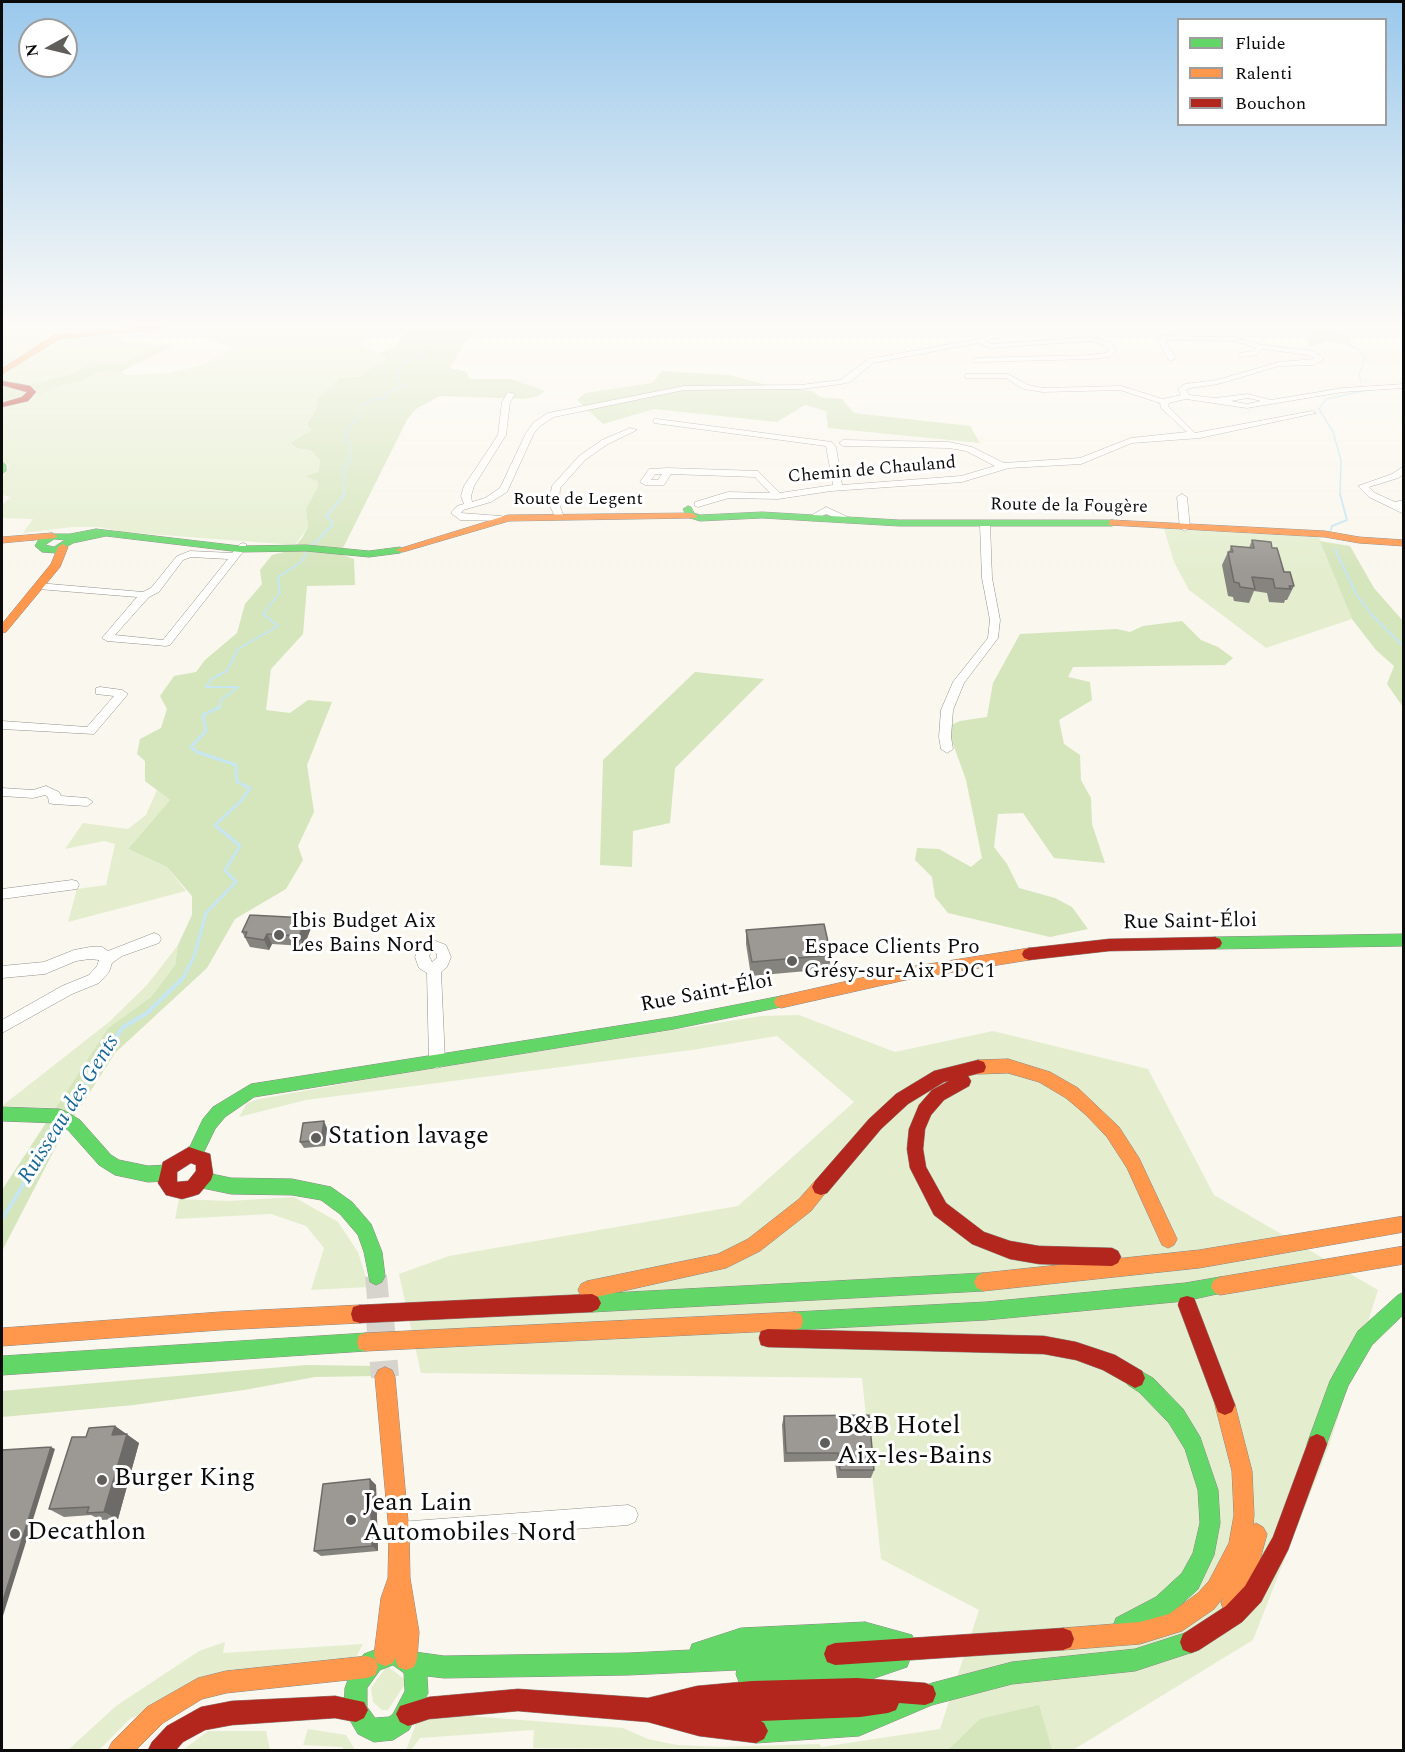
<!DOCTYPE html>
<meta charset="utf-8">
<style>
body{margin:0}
#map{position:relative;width:1405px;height:1752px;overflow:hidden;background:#faf7ee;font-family:Spectral,serif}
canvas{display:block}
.frame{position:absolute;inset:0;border:3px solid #0b0b0b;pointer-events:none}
.legend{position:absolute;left:1177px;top:18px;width:210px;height:108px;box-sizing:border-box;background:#fff;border:2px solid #9d9d9d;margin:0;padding:8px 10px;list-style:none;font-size:18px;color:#0b0b0b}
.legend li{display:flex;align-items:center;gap:12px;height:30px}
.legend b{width:30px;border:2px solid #9d9d9d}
.north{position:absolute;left:18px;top:18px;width:60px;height:60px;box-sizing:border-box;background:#fff;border:2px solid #9d9d9d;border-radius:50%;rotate:262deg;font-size:16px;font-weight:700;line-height:24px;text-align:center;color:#0b0b0b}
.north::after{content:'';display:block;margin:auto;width:21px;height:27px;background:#5f5e5a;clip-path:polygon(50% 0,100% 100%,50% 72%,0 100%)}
</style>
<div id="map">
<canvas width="1405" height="1752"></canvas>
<div class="frame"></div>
<ul class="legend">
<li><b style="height:8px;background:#63d668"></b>Fluide</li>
<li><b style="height:8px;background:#ff974d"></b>Ralenti</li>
<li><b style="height:8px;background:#b3261e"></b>Bouchon</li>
</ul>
<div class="north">N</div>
</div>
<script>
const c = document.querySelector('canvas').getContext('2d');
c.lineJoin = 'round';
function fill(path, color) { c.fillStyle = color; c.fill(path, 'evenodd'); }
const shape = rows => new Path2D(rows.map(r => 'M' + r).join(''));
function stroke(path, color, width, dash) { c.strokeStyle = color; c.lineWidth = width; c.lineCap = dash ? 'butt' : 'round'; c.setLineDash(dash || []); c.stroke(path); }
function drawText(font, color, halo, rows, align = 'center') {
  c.font = font + ' Spectral,serif'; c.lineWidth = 6; c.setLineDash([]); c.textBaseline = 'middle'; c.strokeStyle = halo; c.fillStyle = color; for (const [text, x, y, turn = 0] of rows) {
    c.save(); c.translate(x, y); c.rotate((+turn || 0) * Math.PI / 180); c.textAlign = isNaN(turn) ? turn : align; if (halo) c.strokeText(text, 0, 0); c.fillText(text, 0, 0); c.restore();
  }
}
fill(shape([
 [2,326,159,326,135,331,121,341,165,345,124,363,85,366,74,373,29,385,16,381,2,385],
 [205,326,377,326,367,333,361,345,386,356,385,361,373,366,361,378,317,400,316,410,308,424,313,430,290,443,297,448,312,451,320,461,318,472,306,476,317,481,318,486,306,509,308,527,295,545,123,532,98,527,72,527,23,533,33,519,2,518,2,505,11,497,2,495,2,480,9,465,2,462,2,401,36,393,39,395,57,387,85,380,98,372,122,371,127,375,167,373,203,365,232,348,203,335],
 [1164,529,1319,537,1352,619,1266,648,1189,590,1174,562],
 [157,790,170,800,128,849,167,867,186,891,68,922,77,889,106,885,115,844,104,841,65,849,83,823,128,829,146,815],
 [178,945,175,965,151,997,108,1028,56,1108,2,1106,109,1022,147,985],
 [799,1015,895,1052,993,1031,1148,1069,1214,1195,1378,1290,1329,1446,1253,1640,1073,1750,533,1748,534,1730,420,1738,411,1750,406,1750,418,1719,446,1714,623,1728,648,1739,677,1745,720,1747,819,1744,822,1747,940,1729,979,1610,881,1559,862,1378,421,1373,399,1274,449,1256,738,1206,854,1102,777,1036,692,1050,306,1100,239,1117,247,1103,259,1099,403,1073,761,1016],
 [294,1197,338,1222,358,1252,369,1287,311,1290,324,1248,306,1226,271,1214,175,1219,179,1199,229,1201],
 [225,1642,223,1653,363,1644,354,1661,131,1718,99,1750,68,1750,116,1706,199,1651],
 [387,1666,407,1681,388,1710,382,1710,373,1702,371,1688],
 [308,1729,346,1735,355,1750,344,1750,342,1747,303,1745],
 [208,1731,266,1731,270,1750,183,1750]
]), '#e4eecf');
fill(shape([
 [397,326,481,326,482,330,466,340,450,368,467,372,469,379,511,379,545,391,538,396,525,399,440,396,416,409,408,418,340,554,354,559,355,585,307,586,303,634,271,669,266,710,290,713,308,700,332,702,307,765,314,812,298,846,303,860,286,889,235,919,207,968,115,1053,61,1137,2,1251,2,1190,108,1028,151,997,175,965,178,945,192,915,192,896,167,867,128,849,170,800,145,781,145,761,137,754,140,739,161,728,167,709,160,696,174,676,196,672,205,660,237,633,245,604,262,584,260,570,272,555,292,550,302,538,308,527,306,509,318,486,317,481,305,476,318,472,320,461,312,451,297,448,290,443,312,430,307,424,316,410,317,400,340,378,361,377,373,366,385,361,386,356,378,353,396,347,404,333,393,328],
 [1298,326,1330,326,1351,341,1341,344,1328,341,1308,348,1307,330],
 [165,345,172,346,122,371,98,372,85,380,57,387,39,395,36,393,2,401,2,385,16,381,29,385,74,373,85,366,123,363],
 [662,371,730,375,764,384,812,391,821,397,842,399,854,413,970,426,980,443,828,428,826,411,805,405,777,422,654,409,603,424,577,400,585,393,652,383],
 [1320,541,1350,546,1374,588,1403,621,1403,707,1387,684,1394,666,1376,650,1352,619],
 [1182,621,1201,640,1218,647,1233,658,1225,665,1073,667,1068,677,1090,682,1092,700,1059,720,1064,744,1080,755,1081,780,1091,798,1092,824,1105,863,1054,858,1023,813,998,814,994,847,1007,864,1019,888,1055,898,1072,907,1088,929,1050,937,948,913,935,897,932,877,915,860,917,848,939,849,971,867,982,858,966,780,947,727,960,721,987,717,993,683,1020,634,1117,629,1130,632,1143,626],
 [695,672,764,679,675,768,670,823,633,831,632,867,600,865,603,760],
 [306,1365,377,1366,377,1376,315,1377,244,1390,134,1405,2,1417,2,1391],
 [1039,1705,1052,1750,948,1750,980,1719]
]), '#d5e5bc');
stroke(shape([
 [1319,326,1360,351,1365,358,1359,375,1361,382],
 [344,495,344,468,350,461,350,444,345,440,348,428,358,418,360,406,371,400,384,399,386,394,403,386,399,384,399,369,405,362,422,357,424,348,436,334,428,329,433,326],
 [1340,495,1341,460,1333,432,1319,409,1326,399,1364,391]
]), '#c6e6f2', 1.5);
stroke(shape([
 [1331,530,1332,526,1347,520,1340,494],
 [313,545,332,525,332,521,326,517,345,494],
 [1335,549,1356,594,1370,613,1404,647],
 [219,708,221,700,238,687,206,687,211,679,227,671,238,649,278,626,263,614,280,592,278,577,300,563,307,553]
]), '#c6e6f2', 2);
stroke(shape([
 [183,978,194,957,206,913,236,882,225,870,240,846,215,825,242,800,250,788,237,782,236,765,197,752,191,747,206,731,203,715,220,707]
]), '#c6e6f2', 3);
stroke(shape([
 [69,1113,122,1028,147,1013,184,977],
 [2,1219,60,1126]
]), '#c6e6f2', 4);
stroke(shape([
 [376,1276,380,1320]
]), '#d6d4cc', 22, [22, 11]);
stroke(shape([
 [380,1319,385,1377]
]), '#d6d4cc', 28, [28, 14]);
const street = shape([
 [74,326,82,326,75,336,69,336,74,326],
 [1008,326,1016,326,1004,336,986,341,991,344,1090,337,1110,341,1117,350,1110,357,1090,359,977,362,974,362,974,358,1090,355,1105,353,1109,350,1104,345,1090,341,990,348,978,343,873,363,850,382,841,384,801,389,684,390,554,417,540,426,534,433,507,492,491,502,463,510,461,513,501,516,504,517,504,521,460,520,451,513,457,506,464,504,461,496,464,486,498,435,502,402,508,392,515,394,510,402,506,435,474,486,471,496,472,502,485,498,500,488,526,433,534,422,548,413,684,386,801,385,840,380,868,359,978,339,998,332,1008,326],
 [1160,336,1235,337,1262,345,1314,351,1324,359,1314,365,1279,366,1218,384,1190,388,1186,390,1189,395,1215,398,1248,394,1271,400,1343,388,1404,384,1404,388,1343,392,1247,408,1186,399,1169,403,1168,406,1195,433,1312,411,1316,413,1200,438,1132,443,1081,464,1009,468,962,482,831,491,778,499,729,498,698,507,695,506,695,502,728,492,770,493,755,477,671,474,664,485,645,485,640,482,649,469,668,468,758,471,780,493,833,485,826,446,654,423,654,419,657,419,832,442,836,447,842,485,961,476,995,466,966,451,949,448,843,446,839,443,843,440,949,442,972,447,1004,463,1080,458,1131,438,1187,432,1161,408,1160,403,1120,390,1043,392,1023,389,1006,378,965,378,965,374,1008,374,1028,385,1043,388,1121,386,1163,399,1181,395,1178,389,1185,384,1217,380,1279,362,1315,359,1309,355,1263,349,1257,355,1242,357,1239,357,1239,353,1252,351,1256,348,1234,341,1165,340,1176,358,1172,360,1169,360,1156,338,1160,336],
 [1248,398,1261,401,1247,404,1231,401,1248,398],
 [655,474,662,474,658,480,651,480,655,474],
 [630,428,637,430,608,444,585,460,560,488,559,504,564,517,556,519,549,504,552,486,579,456,602,440,630,428],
 [1404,466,1404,474,1398,478,1369,487,1375,493,1395,502,1404,500,1404,506,1402,506,1404,514,1369,497,1358,486,1392,474,1404,466],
 [1182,494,1187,497,1190,528,1185,531,1180,528,1177,497,1182,494],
 [826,507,850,518,852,520,847,523,826,514,813,521,805,519,826,507],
 [985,521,990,524,992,578,1000,620,998,638,964,683,953,710,951,737,953,749,947,753,941,749,939,737,941,710,953,682,988,638,990,620,982,578,980,524,985,521],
 [243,543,246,544,246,548,170,645,166,646,107,641,102,638,137,597,38,589,33,586,38,583,143,592,151,588,177,556,190,551,232,553,240,544,243,543],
 [191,557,228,559,163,640,115,635,149,597,159,592,183,560,191,557],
 [100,687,122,690,128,694,94,734,2,729,2,721,87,727,114,696,96,694,96,688,100,687],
 [46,786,59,792,61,796,87,798,93,802,87,806,53,804,49,803,48,797,45,795,33,798,2,796,2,788,33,790,46,786],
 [72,880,77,881,79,885,77,889,2,899,2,889,72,880],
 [154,933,159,935,161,939,159,943,122,956,112,963,109,972,99,983,72,994,2,1033,2,1020,62,986,89,975,97,966,99,960,90,959,76,961,45,974,2,978,2,966,44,962,74,950,90,947,102,947,108,951,154,933],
 [433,940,446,945,451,957,447,967,441,972,445,1061,443,1066,437,1068,431,1066,429,1061,427,973,419,968,415,957,420,945,433,940],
 [432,951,437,954,437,958,432,962,429,956,432,951],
 [628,1505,635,1508,638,1515,635,1522,628,1525,399,1542,392,1539,389,1532,392,1525,399,1522,628,1505]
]);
const fast = shape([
 [2,462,6,465,6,471,2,474,2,462],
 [688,506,691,507,694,513,700,515,762,512,899,520,1112,520,1117,523,1112,526,899,526,762,518,700,521,687,517,683,509,688,506],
 [96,529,240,546,306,545,369,551,400,547,405,550,400,553,369,557,306,551,240,552,106,536,73,543,56,553,42,552,35,546,39,539,49,534,70,534,96,529],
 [54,539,65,540,54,547,45,545,54,539],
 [1404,934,1404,946,1215,949,1210,947,1208,943,1210,939,1215,937,1404,934],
 [781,996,786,998,788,1002,786,1006,674,1029,254,1097,225,1117,215,1129,200,1160,194,1163,188,1160,186,1155,203,1119,213,1107,251,1084,674,1017,781,996],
 [2,1107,59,1109,65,1111,80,1120,111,1155,119,1160,148,1166,167,1165,173,1167,175,1173,173,1179,167,1181,148,1182,115,1175,99,1165,68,1130,57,1123,2,1121,2,1107],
 [202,1172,231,1178,292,1179,331,1187,352,1202,371,1224,382,1252,385,1276,382,1282,376,1285,370,1282,364,1252,358,1235,340,1214,321,1200,292,1195,231,1194,202,1188,196,1186,194,1180,196,1174,202,1172],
 [983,1273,989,1276,992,1282,989,1288,983,1291,592,1312,586,1309,583,1303,586,1297,592,1294,983,1273],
 [1220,1277,1226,1280,1229,1286,1226,1292,1185,1301,986,1320,794,1330,787,1328,785,1321,787,1314,794,1312,986,1302,1185,1283,1220,1277],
 [1404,1292,1404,1314,1372,1345,1348,1386,1324,1451,1317,1454,1310,1451,1307,1444,1330,1381,1358,1331,1398,1295,1404,1292],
 [366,1333,373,1335,375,1342,373,1349,366,1351,2,1375,2,1356,366,1333],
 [1135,1368,1153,1378,1183,1409,1200,1437,1218,1490,1220,1523,1214,1555,1198,1589,1172,1613,1124,1637,1116,1634,1113,1626,1116,1618,1156,1597,1182,1573,1193,1553,1200,1523,1198,1490,1185,1449,1169,1423,1139,1392,1128,1385,1125,1378,1128,1371,1135,1368],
 [865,1622,912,1635,915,1643,912,1651,908,1653,910,1659,907,1667,866,1681,747,1685,739,1682,736,1674,737,1670,629,1675,444,1678,427,1676,428,1693,409,1730,393,1740,374,1742,358,1734,344,1710,345,1688,352,1669,364,1654,393,1643,410,1648,415,1652,444,1656,629,1653,690,1650,692,1644,741,1628,865,1622],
 [865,1644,890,1651,866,1659,844,1659,846,1654,841,1645,865,1644],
 [393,1665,404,1673,405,1691,393,1714,389,1717,375,1718,367,1707,367,1688,380,1670,393,1665],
 [1191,1631,1199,1634,1202,1642,1199,1650,1135,1671,1012,1684,932,1705,859,1736,756,1743,748,1739,744,1731,748,1723,756,1719,859,1712,932,1683,1012,1662,1135,1649,1191,1631]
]);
const slow = shape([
 [144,326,168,326,164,328,59,339,2,374,2,369,54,335,144,326],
 [692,513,697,516,695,518,509,521,403,552,395,550,508,515,692,513],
 [1112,520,1325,531,1359,537,1404,540,1404,546,1359,543,1325,537,1109,525,1109,521,1112,520],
 [52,533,57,536,55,538,2,543,2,537,52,533],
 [63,544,68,547,60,567,6,632,2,633,2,624,51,564,58,547,63,544],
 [1029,948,1034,950,1036,954,1034,958,1029,960,910,979,781,1008,776,1006,774,1002,776,998,781,996,910,967,1029,948],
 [1008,1059,1050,1072,1078,1088,1119,1127,1139,1158,1177,1239,1174,1245,1168,1248,1162,1245,1127,1168,1107,1137,1086,1115,1066,1098,1039,1082,1008,1073,978,1074,972,1072,970,1067,972,1062,978,1060,1008,1059],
 [821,1179,827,1181,830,1187,811,1211,760,1251,726,1268,587,1299,581,1296,578,1290,581,1284,587,1281,718,1254,748,1239,799,1199,815,1181,821,1179],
 [1404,1216,1404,1232,1199,1268,983,1291,977,1288,974,1282,977,1276,983,1273,1199,1250,1404,1216],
 [1404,1246,1404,1264,1220,1295,1214,1292,1211,1286,1214,1280,1220,1277,1404,1246],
 [360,1305,367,1307,369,1314,367,1321,360,1323,220,1330,2,1346,2,1328,220,1312,360,1305],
 [794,1312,801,1314,803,1321,801,1328,794,1330,366,1351,359,1349,357,1342,359,1335,366,1333,794,1312],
 [385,1367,392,1370,395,1377,409,1532,410,1578,419,1632,417,1659,414,1667,406,1670,398,1667,395,1658,393,1663,385,1666,377,1663,374,1655,381,1598,388,1578,389,1532,375,1377,378,1370,385,1367],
 [1225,1395,1232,1398,1235,1405,1252,1471,1254,1515,1253,1525,1256,1523,1263,1527,1267,1534,1255,1578,1240,1611,1232,1614,1224,1611,1221,1603,1223,1598,1214,1609,1182,1631,1140,1644,1063,1650,1055,1647,1052,1639,1055,1631,1063,1628,1140,1622,1169,1614,1198,1593,1209,1581,1229,1543,1234,1515,1232,1471,1215,1405,1218,1398,1225,1395],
 [367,1656,375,1659,378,1667,375,1675,367,1678,226,1693,202,1699,163,1723,136,1750,108,1750,112,1742,147,1707,198,1678,226,1671,367,1656]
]);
const jam = shape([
 [2,381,30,386,36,392,28,401,2,407,2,403,22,397,27,392,2,385,2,381],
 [1215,937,1220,939,1222,943,1220,947,1215,949,1109,951,1029,960,1024,958,1022,954,1024,950,1029,948,1109,939,1215,937],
 [978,1060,984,1062,986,1067,984,1072,968,1076,971,1081,969,1086,944,1100,931,1115,925,1129,923,1149,926,1167,946,1203,984,1232,1010,1241,1039,1246,1112,1248,1118,1251,1121,1257,1118,1263,1112,1266,1039,1264,1010,1259,972,1244,934,1215,910,1168,907,1149,909,1129,919,1105,932,1090,949,1081,944,1082,908,1104,881,1129,827,1193,821,1195,815,1193,812,1187,815,1181,869,1119,896,1094,934,1071,978,1060],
 [189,1147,210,1154,213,1174,211,1180,199,1194,193,1196,182,1199,166,1195,158,1183,163,1162,189,1147],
 [191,1163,196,1165,196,1171,188,1181,177,1182,177,1172,191,1163],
 [592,1294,598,1297,601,1303,598,1309,592,1312,360,1323,353,1321,351,1314,353,1307,360,1305,592,1294],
 [1187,1296,1194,1298,1235,1405,1232,1412,1225,1415,1218,1412,1178,1305,1180,1298,1187,1296],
 [768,1329,1044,1336,1076,1342,1115,1355,1142,1371,1145,1378,1142,1385,1135,1388,1103,1370,1076,1360,1044,1354,768,1347,761,1345,759,1338,761,1331,768,1329],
 [1317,1434,1324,1437,1327,1444,1288,1550,1261,1602,1242,1622,1199,1650,1191,1653,1183,1650,1180,1642,1183,1634,1226,1606,1245,1586,1273,1537,1310,1437,1317,1434],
 [1063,1628,1071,1631,1074,1639,1071,1647,1063,1650,835,1665,827,1662,824,1654,827,1646,835,1643,1063,1628],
 [857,1678,925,1683,933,1686,936,1694,933,1702,925,1705,899,1703,896,1710,888,1713,860,1717,761,1721,764,1723,768,1731,764,1739,756,1743,699,1736,648,1722,518,1711,429,1719,408,1726,400,1722,396,1714,400,1706,429,1697,518,1689,648,1698,697,1686,752,1681,857,1678],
 [335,1696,364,1702,368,1710,364,1718,356,1722,335,1718,232,1725,205,1730,183,1742,176,1750,148,1750,152,1742,167,1726,201,1707,232,1701,335,1696]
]);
stroke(street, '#93918d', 1);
stroke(fast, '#898884', 1);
stroke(slow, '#898884', 1);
stroke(jam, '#898884', 1);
fill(street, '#fefefc');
fill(fast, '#63d668');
fill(slow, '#ff974d');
fill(jam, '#b3261e');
fill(shape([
 [1252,540,1272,548,1284,572,1294,586,1287,600,1285,600,1284,603,1269,602,1267,593,1254,591,1249,603,1234,601,1233,597,1228,596,1222,565,1228,552,1229,552,1231,546,1249,548],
 [307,918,311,928,304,946,272,944,269,950,250,947,242,932],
 [746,930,831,955,829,969,751,976,746,944],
 [327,1128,325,1146,304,1148,300,1142],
 [784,1416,874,1470,871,1478,837,1478,835,1461,784,1462,782,1425],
 [115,1426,139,1443,118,1519,101,1520,91,1515,64,1517,49,1509,86,1437],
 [370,1479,376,1485,378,1551,321,1556,314,1551]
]), '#86847f');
fill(shape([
 [307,918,311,928,304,946,299,936],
 [267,934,272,944,269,950,264,940],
 [324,1121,327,1128,325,1146,321,1140],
 [115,1426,139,1443,118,1519,104,1512,112,1435],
 [51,1447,55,1449,2,1619,2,1604],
 [370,1479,376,1485,378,1551,372,1546]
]), '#6d6b68');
const building = shape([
 [1252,540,1271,542,1272,548,1277,548,1284,572,1290,572,1294,586,1289,586,1291,589,1275,588,1273,579,1252,577,1255,589,1240,587,1239,583,1234,582,1228,552,1233,552,1231,546,1254,548,1252,540],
 [250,915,307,918,299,936,267,934,264,940,245,937,247,932,242,932,250,915],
 [824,924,831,955,752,962,746,930,824,924],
 [324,1121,321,1140,300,1142,303,1123,324,1121],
 [869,1415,874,1470,840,1470,838,1453,786,1453,784,1416,869,1415],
 [115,1426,112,1435,127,1434,104,1512,87,1513,89,1507,49,1509,72,1437,86,1437,89,1428,115,1426],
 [51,1447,2,1604,2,1450,51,1447],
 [370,1479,372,1546,314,1551,323,1484,370,1479]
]);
fill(building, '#9c9994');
stroke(building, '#6d6b68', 1.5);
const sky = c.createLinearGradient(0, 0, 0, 571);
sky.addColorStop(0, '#9ac8ec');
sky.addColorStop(0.57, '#fdfbf7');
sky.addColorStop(1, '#fdfbf700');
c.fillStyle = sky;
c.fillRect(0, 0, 1405, 571);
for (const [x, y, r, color] of [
 [279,935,6,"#5f5e5a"],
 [792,961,6,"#5f5e5a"],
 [316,1138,6,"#5f5e5a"],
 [825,1443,6,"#5f5e5a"],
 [102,1480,6,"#5f5e5a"],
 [351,1520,6,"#5f5e5a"],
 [15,1534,6,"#5f5e5a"]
]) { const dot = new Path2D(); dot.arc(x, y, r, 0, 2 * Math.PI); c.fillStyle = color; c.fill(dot); stroke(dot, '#fff', 2); }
drawText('18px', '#0b0b0b', '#fff', [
 ["Chemin de Chauland",872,471,-5],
 ["Route de Legent",578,500],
 ["Route de la Fougère",1069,507,1]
]);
drawText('21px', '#0b0b0b', '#fff', [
 ["Ibis Budget Aix",291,923],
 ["Les Bains Nord",291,947],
 ["Espace Clients Pro",804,949],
 ["Grésy-sur-Aix PDC1",804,973]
], 'left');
drawText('21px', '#0b0b0b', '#fff', [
 ["Rue Saint-Éloi",1190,923,-1],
 ["Rue Saint-Éloi",707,994,-11]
]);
drawText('italic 22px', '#186898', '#fff', [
 ["Ruisseau des Gents",70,1110,-58]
]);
drawText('26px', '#0b0b0b', '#fff', [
 ["Station lavage",328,1138],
 ["B&B Hotel",837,1428],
 ["Aix-les-Bains",837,1458],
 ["Burger King",114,1480],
 ["Jean Lain",363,1505],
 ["Automobiles Nord",363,1535],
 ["Decathlon",27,1534]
], 'left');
</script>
